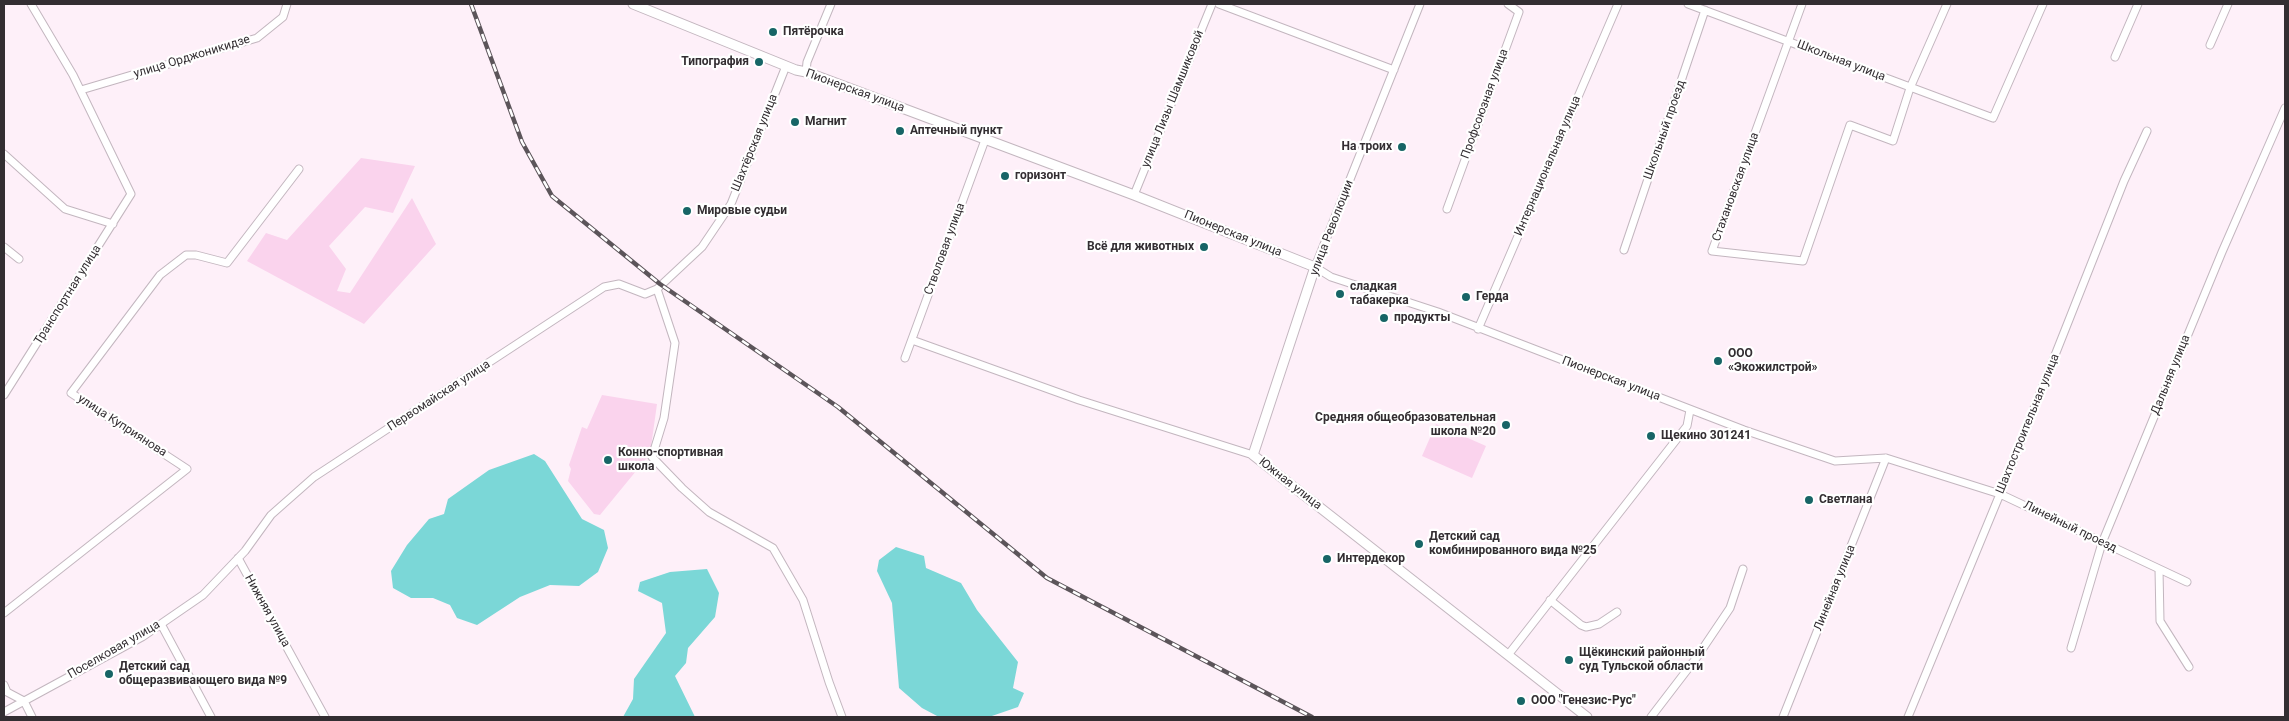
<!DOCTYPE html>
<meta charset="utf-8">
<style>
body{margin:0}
#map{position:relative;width:2289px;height:721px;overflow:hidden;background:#fef0f9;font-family:Roboto,sans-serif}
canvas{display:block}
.frame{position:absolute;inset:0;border:5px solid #332e32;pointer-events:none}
</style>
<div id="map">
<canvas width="2289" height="721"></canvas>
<div class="frame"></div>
</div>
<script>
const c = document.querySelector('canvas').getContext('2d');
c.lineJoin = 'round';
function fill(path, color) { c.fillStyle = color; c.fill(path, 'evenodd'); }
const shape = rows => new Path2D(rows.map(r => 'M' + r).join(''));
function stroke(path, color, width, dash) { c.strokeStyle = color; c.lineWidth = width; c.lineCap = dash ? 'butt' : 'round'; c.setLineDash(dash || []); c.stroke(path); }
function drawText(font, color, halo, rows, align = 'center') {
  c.font = font + ' Roboto,sans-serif'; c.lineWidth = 4.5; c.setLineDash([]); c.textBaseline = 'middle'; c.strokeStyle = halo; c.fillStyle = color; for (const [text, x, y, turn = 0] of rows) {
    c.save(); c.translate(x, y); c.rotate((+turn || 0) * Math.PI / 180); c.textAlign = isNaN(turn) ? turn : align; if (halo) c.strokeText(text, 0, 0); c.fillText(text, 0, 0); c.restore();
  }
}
fill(shape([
 [361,158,415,166,393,213,365,207,329,246,346,269,337,291,350,293,412,198,436,244,364,324,247,261,266,233,287,240],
 [602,395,657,404,650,454,600,515,594,514,568,481,571,469,569,465,582,427,587,429],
 [1436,424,1486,446,1472,478,1422,456]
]), '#fad3ed');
fill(shape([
 [534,454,545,461,582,519,604,530,608,548,598,572,579,586,550,585,520,597,477,625,457,618,450,605,433,598,411,598,393,588,391,571,407,545,429,519,444,514,448,499,489,470],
 [896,547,924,556,926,568,961,583,977,610,1018,662,1013,688,1024,693,1018,707,989,717,939,717,922,708,899,688,892,603,877,571,879,560],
 [707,569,719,593,715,617,688,648,686,663,675,676,695,717,623,717,633,699,634,679,666,633,662,603,638,591,640,582,670,572]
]), '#7bd7d7');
const minor = shape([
 [1219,4,1394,70],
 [1420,4,1315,267,1331,277,1438,312,1744,430,1835,461,1886,458,2000,494,2187,582],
 [1688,4,1993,118,2043,4],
 [1802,4,1712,251,1803,261,1850,125,1893,141,1910,88,1947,4],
 [2210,45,2228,4],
 [2115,57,2138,4],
 [806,72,807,62,831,4],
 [81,90,257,38,283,17,287,4],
 [4,154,65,209,113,224],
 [1134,195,1212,4],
 [1447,209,1519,12,1508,4],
 [4,247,19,259],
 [1624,250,1705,10],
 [657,289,675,343,664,418,652,457,682,488,709,512,773,548,803,600,829,682,842,717],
 [1478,329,1618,4],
 [912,340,1079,400,1253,455],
 [905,358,985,140],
 [4,395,131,194,73,75,31,4],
 [238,558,325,717],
 [2159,569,2160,621,2189,667],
 [1550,600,1581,625,1586,627,1599,624,1617,612],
 [4,613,187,469,71,393,160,275,186,255,196,255,227,263,299,169],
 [161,624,211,717],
 [2071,648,2102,543,2222,252,2285,108],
 [1508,655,1687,426,1690,410],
 [4,685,7,692,24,701,32,717],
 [4,712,142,637,203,595,245,551,271,515,314,477,604,287,619,284,645,294,657,289,702,247,731,204,786,66],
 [1651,717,1697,657,1730,608,1743,569],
 [1783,717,1886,458],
 [1908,717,2000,494,2124,181,2147,131]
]);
const tertiary = shape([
 [633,4,796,70,806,72,1134,195,1315,267,1253,455,1587,717]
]);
stroke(minor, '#c3b6bf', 9);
stroke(tertiary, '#c3b6bf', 11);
stroke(minor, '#fff', 7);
stroke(tertiary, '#fff', 9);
const rail = shape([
 [471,4,522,142,552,196,660,284,838,407,1047,578,1312,717]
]);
stroke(rail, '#5c555a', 4.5);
stroke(rail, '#fff', 2.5, [8]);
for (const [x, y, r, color] of [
 [773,32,5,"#176566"],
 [759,62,5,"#176566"],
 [795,122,5,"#176566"],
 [900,131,5,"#176566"],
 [1402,147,5,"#176566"],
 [1005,176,5,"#176566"],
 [687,211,5,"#176566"],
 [1204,247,5,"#176566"],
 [1340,294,5,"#176566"],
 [1466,297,5,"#176566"],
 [1384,318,5,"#176566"],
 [1718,361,5,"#176566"],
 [1506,425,5,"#176566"],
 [1651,436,5,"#176566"],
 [608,460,5,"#176566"],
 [1809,500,5,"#176566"],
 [1419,544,5,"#176566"],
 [1327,559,5,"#176566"],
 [1569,660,5,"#176566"],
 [109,674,5,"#176566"],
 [1521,701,5,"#176566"]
]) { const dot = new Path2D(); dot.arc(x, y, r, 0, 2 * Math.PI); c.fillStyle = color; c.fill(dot); stroke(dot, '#fff', 2); }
drawText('bold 12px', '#332e32', '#fff', [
 ["Пятёрочка",783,32],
 ["Типография",749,62,"right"],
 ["Магнит",805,122],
 ["Аптечный пункт",910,131],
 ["На троих",1392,147,"right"],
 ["горизонт",1015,176],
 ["Мировые судьи",697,211],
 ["Всё для животных",1194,247,"right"],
 ["сладкая",1350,287],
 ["табакерка",1350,301],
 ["Герда",1476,297],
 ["продукты",1394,318],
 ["ООО",1728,354],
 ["«Экожилстрой»",1728,368],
 ["Средняя общеобразовательная",1496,418,"right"],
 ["школа №20",1496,432,"right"],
 ["Щекино 301241",1661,436],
 ["Конно-спортивная",618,453],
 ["школа",618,467],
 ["Светлана",1819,500],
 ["Детский сад",1429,537],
 ["комбинированного вида №25",1429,551],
 ["Интердекор",1337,559],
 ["Щёкинский районный",1579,653],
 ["суд Тульской области",1579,667],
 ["Детский сад",119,667],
 ["общеразвивающего вида №9",119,681],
 ["ООО \"Генезис-Рус\"",1531,701]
], 'left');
drawText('12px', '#332e32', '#fff', [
 ["улица Орджоникидзе",192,57,-17],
 ["Школьная улица",1841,61,21],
 ["Пионерская улица",855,91,20],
 ["улица Лизы Шамшиковой",1173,99,-68],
 ["Профсоюзная улица",1485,104,-70],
 ["Школьный проезд",1665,130,-71],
 ["Шахтёрская улица",755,143,-68],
 ["Интернациональная улица",1548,166,-67],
 ["Стахановская улица",1736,187,-70],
 ["улица Революции",1332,228,-69],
 ["Пионерская улица",1233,234,22],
 ["Стволовая улица",945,249,-70],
 ["Транспортная улица",68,295,-58],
 ["Дальняя улица",2171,375,-68],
 ["Пионерская улица",1611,379,21],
 ["Первомайская улица",439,396,-33],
 ["Шахтостроительная улица",2028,424,-68],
 ["улица Куприянова",122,426,33],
 ["Южная улица",1290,484,38],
 ["Линейный проезд",2070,527,26],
 ["Линейная улица",1835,588,-68],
 ["Нижняя улица",267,611,61],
 ["Поселковая улица",114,650,-30]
]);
</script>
